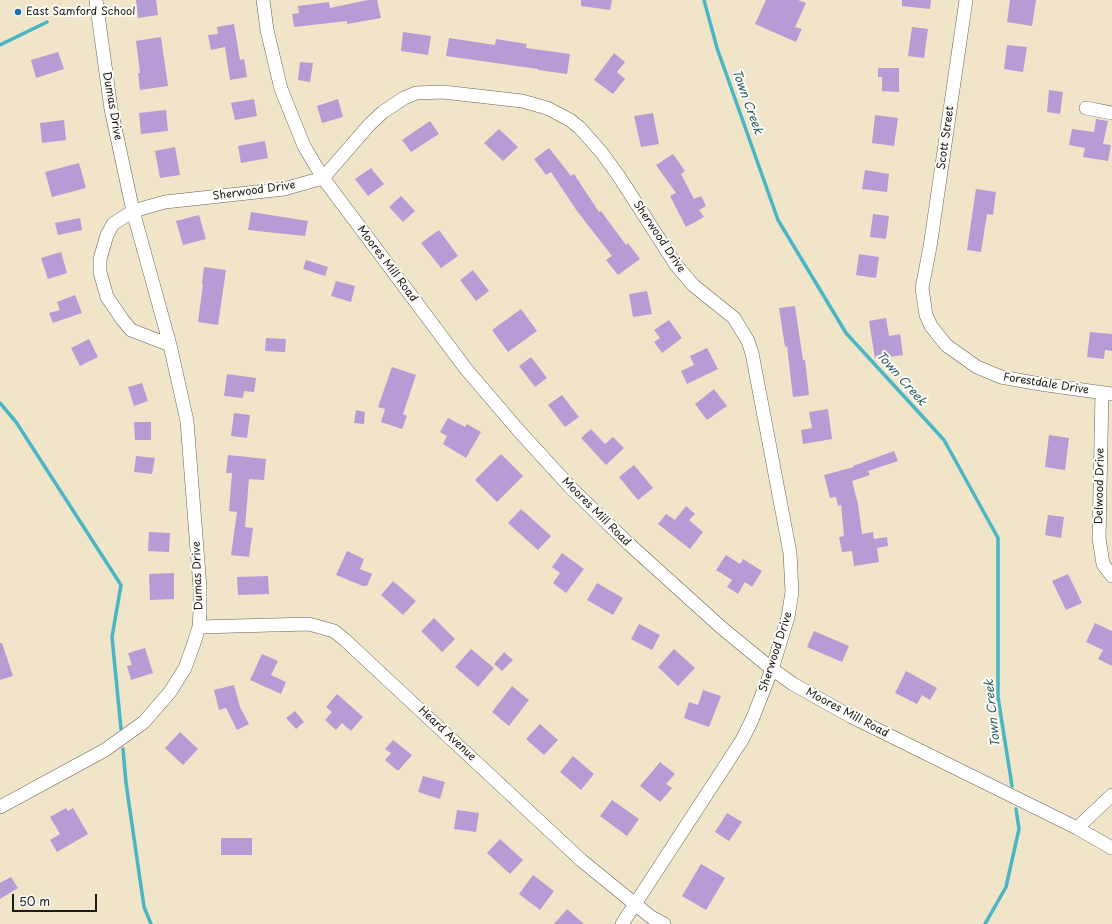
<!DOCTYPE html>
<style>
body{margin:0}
#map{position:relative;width:1112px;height:924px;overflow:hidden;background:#f0e5c9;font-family:"Playpen Sans",sans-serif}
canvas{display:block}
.scale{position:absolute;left:12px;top:894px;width:85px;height:18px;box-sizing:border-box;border:2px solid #1c1c1c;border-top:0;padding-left:5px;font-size:12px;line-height:14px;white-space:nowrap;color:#1c1c1c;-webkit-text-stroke:3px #fdfcf7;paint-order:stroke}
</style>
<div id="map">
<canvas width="1112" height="924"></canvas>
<div class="scale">50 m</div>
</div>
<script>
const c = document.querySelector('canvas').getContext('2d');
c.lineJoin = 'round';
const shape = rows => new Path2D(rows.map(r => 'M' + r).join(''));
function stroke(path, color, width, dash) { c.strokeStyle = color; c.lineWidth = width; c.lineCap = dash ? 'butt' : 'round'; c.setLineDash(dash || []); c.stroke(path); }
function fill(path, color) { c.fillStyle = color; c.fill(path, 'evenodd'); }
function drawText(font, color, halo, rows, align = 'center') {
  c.font = font + ' "Playpen Sans",sans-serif'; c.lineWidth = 4; c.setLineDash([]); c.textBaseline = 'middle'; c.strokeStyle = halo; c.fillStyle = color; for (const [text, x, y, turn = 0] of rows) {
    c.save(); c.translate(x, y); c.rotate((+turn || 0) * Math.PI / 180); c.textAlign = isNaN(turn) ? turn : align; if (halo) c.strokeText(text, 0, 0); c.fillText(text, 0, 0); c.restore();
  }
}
stroke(shape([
 [704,0,717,48,778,220,846,333,944,440,998,538,998,697,1012,786],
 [0,45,47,22],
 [0,403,16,422,121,585,112,637,121,729],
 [123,749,126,783,144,907,151,924],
 [985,924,1006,887,1019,829,1016,809]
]), '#49b5c5', 3.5);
fill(shape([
 [136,0,156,0,158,15,138,18],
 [368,0,377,0,381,18,347,24,347,21,294,27,292,14,299,13,298,6,329,2,330,8],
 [581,0,612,0,610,10,581,6],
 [766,0,798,0,806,3,795,27,802,29,796,42,755,24],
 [902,0,931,0,930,9,902,6],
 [1010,0,1036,0,1032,26,1007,22],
 [234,24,240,60,244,59,247,77,230,80,225,47,211,50,208,35,218,34,217,27],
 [912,27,928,29,924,58,908,56],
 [403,32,431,36,428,55,401,51],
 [161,37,168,86,140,90,138,73,140,73,136,41],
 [449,38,495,45,496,39,527,44,526,48,570,54,567,74,538,70,538,69,446,56],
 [1007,45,1027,47,1023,72,1004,69],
 [58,52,64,69,36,78,31,60],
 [614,53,625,62,617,72,625,79,613,94,594,80],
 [300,62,313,63,310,82,298,80],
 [878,68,899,68,899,92,882,91,882,77,878,77],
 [1049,90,1063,92,1060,114,1047,112],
 [254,99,257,116,235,120,231,103],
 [338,99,343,117,322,123,317,106],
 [166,110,168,131,141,134,139,113],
 [653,113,659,144,641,147,634,116],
 [875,115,898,118,894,146,872,143],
 [1096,119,1108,121,1103,144,1111,145,1108,161,1083,157,1085,148,1069,145,1072,129,1094,132],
 [64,120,66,140,42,143,40,123],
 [430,121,439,134,411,152,402,140],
 [499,129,518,147,503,161,484,143],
 [265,141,268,158,241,163,238,146],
 [175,147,180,175,160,178,155,151],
 [549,148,571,176,574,174,599,212,601,211,626,245,628,243,640,259,618,275,606,260,612,256,577,211,551,172,546,175,534,159],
 [673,154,685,171,681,174,694,199,701,196,706,206,699,210,704,217,686,227,670,196,676,193,656,165],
 [79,163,86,188,52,197,45,172],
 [371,168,384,184,368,196,355,179],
 [865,170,889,174,887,192,862,189],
 [976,189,996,192,993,215,987,214,981,252,967,250],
 [401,196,415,211,403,222,389,207],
 [251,212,308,221,305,236,248,230],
 [873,214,889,216,886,239,870,237],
 [199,215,206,239,183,245,176,221],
 [80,218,82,230,58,235,55,223],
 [439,230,458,256,441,268,421,243],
 [61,252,67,273,48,279,41,258],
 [859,254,879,257,876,278,856,275],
 [306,260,328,267,325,276,303,269],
 [204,267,226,270,218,325,198,322,203,284,202,284],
 [473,270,489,291,476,301,460,280],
 [336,281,355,286,351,302,331,296],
 [647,291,652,314,633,317,629,294],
 [75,295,82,313,53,323,49,313,60,310,57,302],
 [795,306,803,360,805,360,809,395,793,397,787,346,785,347,779,308],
 [521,309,537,331,508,352,492,330],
 [886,318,889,336,900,334,903,355,875,359,869,321],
 [669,320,682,338,662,353,654,342,660,338,654,330],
 [1090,332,1112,334,1112,351,1105,350,1104,359,1087,357],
 [266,338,286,339,285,352,265,351],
 [89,339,98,357,80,366,71,348],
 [707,348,718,369,687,384,681,371,694,365,690,356],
 [531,357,547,378,535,387,519,366],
 [392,367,416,375,403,414,407,416,402,429,381,422,385,409,378,407],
 [227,374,256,378,254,392,244,391,243,398,224,396],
 [142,383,148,401,134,406,128,387],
 [714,389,727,406,707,420,695,404],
 [562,395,579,417,565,427,548,405],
 [828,409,832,439,803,444,801,430,812,428,809,412],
 [356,410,365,412,364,424,354,423],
 [234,413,250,415,247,438,231,436],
 [448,418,465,427,467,424,481,432,466,458,443,444,447,436,440,432],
 [134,422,151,422,151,440,135,440],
 [591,429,605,444,613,437,624,448,606,465,581,438],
 [1049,435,1069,438,1065,470,1045,467],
 [894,451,898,461,868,471,870,475,852,481,858,504,862,534,873,532,874,539,887,537,888,546,877,548,879,562,854,566,852,551,842,552,839,537,844,536,841,505,838,506,836,497,830,498,824,475,854,467,853,466],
 [501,454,523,476,497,502,475,480],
 [228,455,266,459,264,480,249,479,245,527,253,528,249,557,231,555,237,512,229,511,232,473,226,473],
 [136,456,155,458,152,474,134,472],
 [634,465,653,488,638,500,619,477],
 [686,506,695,514,689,520,703,532,690,549,658,524,666,514,675,520],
 [521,509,551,536,538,550,508,523],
 [1048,515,1064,517,1061,538,1045,535],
 [149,532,170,533,169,552,148,551],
 [347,551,364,559,360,569,372,574,367,586,363,586,336,575],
 [562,553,584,569,566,593,553,583,560,573,552,567],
 [726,555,740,564,743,559,762,571,752,587,745,582,738,594,727,587,732,580,716,570],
 [174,573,174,599,150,600,149,574],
 [1068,574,1082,603,1066,610,1052,581],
 [268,576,269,594,238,595,237,577],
 [393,581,416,601,403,615,381,595],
 [597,583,623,598,613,615,587,600],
 [434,618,455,639,442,652,421,631],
 [1095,623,1112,631,1112,666,1098,659,1103,650,1086,642],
 [639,624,660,635,652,650,631,639],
 [814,631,849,646,842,662,807,647],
 [0,643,2,643,13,676,0,680],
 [145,648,153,673,131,680,127,666,132,665,128,653],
 [471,649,494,668,478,687,455,667],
 [674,649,695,668,678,686,658,667],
 [504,652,513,660,502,671,494,664],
 [262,654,278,661,271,675,286,682,281,694,250,680],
 [906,671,937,688,930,700,922,695,917,704,895,693],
 [234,685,240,707,249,724,237,730,226,708,219,710,214,690],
 [512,686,529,700,509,726,492,712],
 [703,690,721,696,709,727,684,718,689,702,698,705],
 [337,694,363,717,351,731,342,723,336,730,325,720,332,712,326,707],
 [295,711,304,722,296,729,286,718],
 [540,724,558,740,544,755,526,739],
 [180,732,198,749,183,765,165,748],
 [393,740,412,755,398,771,385,760,391,753,385,749],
 [573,756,594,774,581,790,560,772],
 [660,762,675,774,666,784,672,788,660,802,640,786],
 [423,776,445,782,440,799,418,792],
 [612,800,639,819,627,836,600,816],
 [66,808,68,811,73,808,88,834,57,852,50,840,60,834,50,817],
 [457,810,479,813,476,832,454,829],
 [727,813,742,822,729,841,715,832],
 [221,838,252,838,252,855,221,855],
 [500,839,523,860,510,874,487,853],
 [701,864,725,878,706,910,682,896],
 [533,875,554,891,540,910,519,894],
 [11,877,18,888,0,899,0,883],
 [567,909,584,924,554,924]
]), '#b59cd4');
const minor = shape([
 [96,0,111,109,133,211,170,345],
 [263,0,267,30,281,89,304,146,323,178,466,369,519,431,572,489,629,544,723,629,772,669,793,684,852,717,1077,828,1112,848],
 [966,0,930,247,922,288,926,315,931,326,946,345,977,367,1001,377,1040,384,1112,394],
 [1086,108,1112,113],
 [1102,393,1099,538,1103,564,1112,576],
 [199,627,309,624,334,631,345,640,581,860,651,917,664,924],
 [0,807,105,750,144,722,170,692,185,668,194,643,199,627,200,612,200,588,187,421,170,345,131,330,122,319,107,297,100,272,100,259,107,235,113,224,133,211,165,202,284,189,323,178,370,124,383,112,404,98,416,93,443,92,522,101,547,108,570,120,580,128,602,153,618,175,676,265,693,285,734,318,748,341,752,353,790,553,792,592,788,617,772,669,752,720,742,740,622,924],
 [1077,828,1112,795]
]);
stroke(minor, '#666259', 14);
stroke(minor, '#fff', 13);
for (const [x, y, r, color] of [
 [18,12,4,"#1f6fb2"]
]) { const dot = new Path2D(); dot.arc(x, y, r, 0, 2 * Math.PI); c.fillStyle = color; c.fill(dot); stroke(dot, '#fdfcf7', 1.5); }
drawText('11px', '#1c1c1c', '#fdfcf7', [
 ["East Samford School",26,12]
], 'left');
drawText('11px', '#1c1c1c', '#fdfcf7', [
 ["Dumas Drive",112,106,80],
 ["Scott Street",946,138,-82],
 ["Sherwood Drive",254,191,-8],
 ["Sherwood Drive",659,237,56],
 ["Moores Mill Road",387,264,53],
 ["Forestdale Drive",1046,384,9],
 ["Delwood Drive",1100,486,-89],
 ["Moores Mill Road",596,512,45],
 ["Dumas Drive",198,576,-92],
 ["Sherwood Drive",776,652,-72],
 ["Moores Mill Road",847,713,28],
 ["Heard Avenue",447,734,43]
]);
drawText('italic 12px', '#306168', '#fdfcf7', [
 ["Town Creek",747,102,70],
 ["Town Creek",901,379,48],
 ["Town Creek",993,713,-96]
]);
</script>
